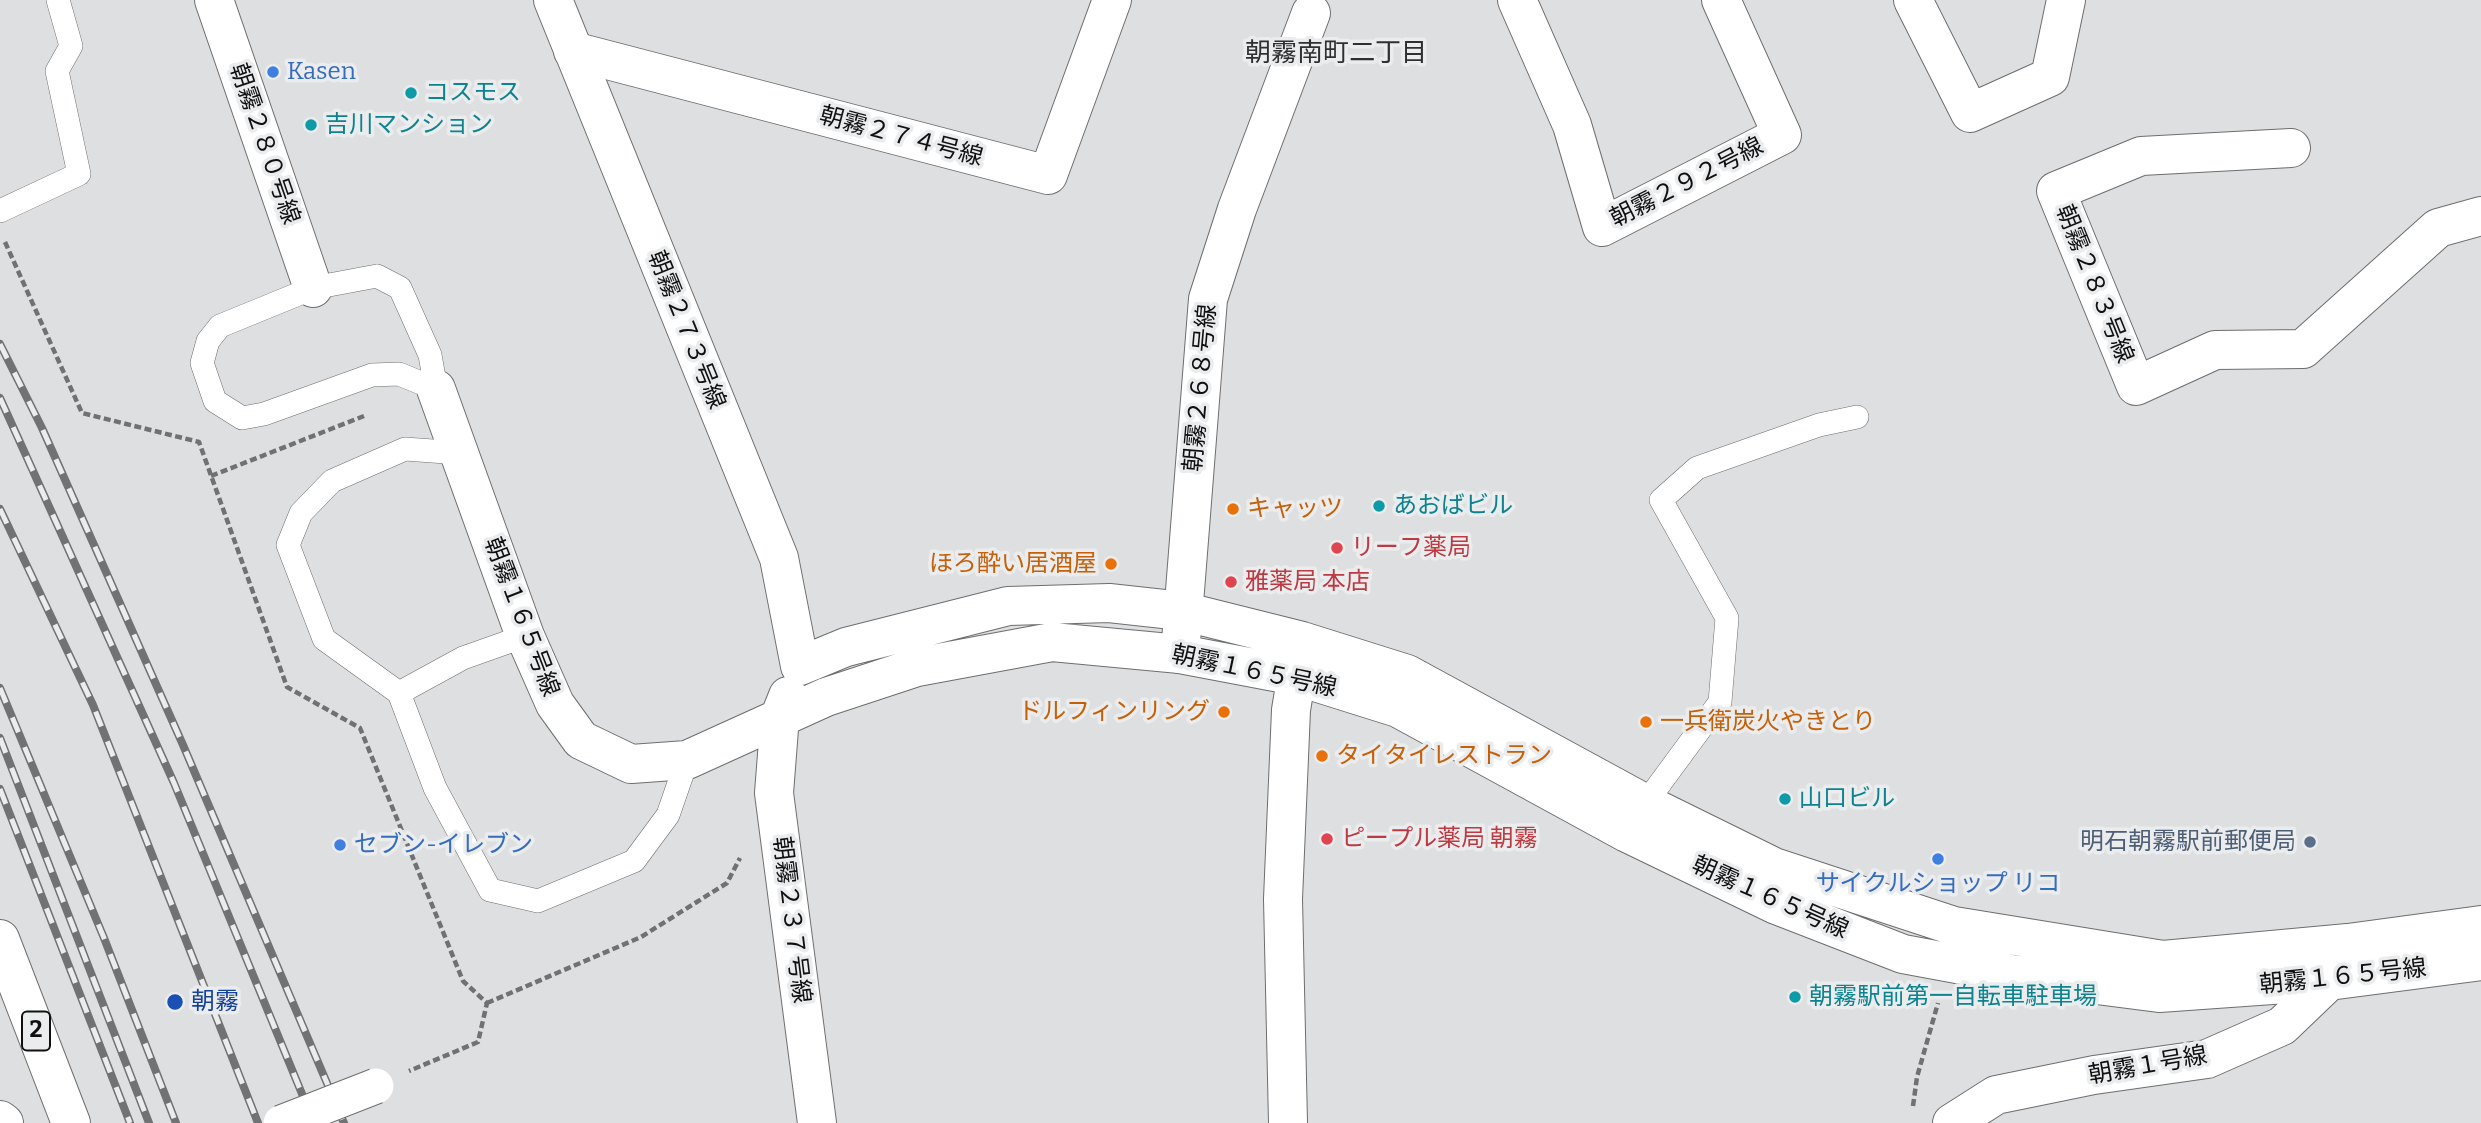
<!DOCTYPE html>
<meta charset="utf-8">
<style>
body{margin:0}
canvas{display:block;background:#dedfe0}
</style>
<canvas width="2481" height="1123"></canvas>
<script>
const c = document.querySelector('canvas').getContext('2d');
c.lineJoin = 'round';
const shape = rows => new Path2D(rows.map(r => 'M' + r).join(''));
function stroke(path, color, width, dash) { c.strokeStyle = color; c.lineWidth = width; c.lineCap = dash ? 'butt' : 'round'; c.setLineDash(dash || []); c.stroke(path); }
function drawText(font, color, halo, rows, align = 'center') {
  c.font = font + ' Bitter,"Noto Sans JP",serif'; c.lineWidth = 7; c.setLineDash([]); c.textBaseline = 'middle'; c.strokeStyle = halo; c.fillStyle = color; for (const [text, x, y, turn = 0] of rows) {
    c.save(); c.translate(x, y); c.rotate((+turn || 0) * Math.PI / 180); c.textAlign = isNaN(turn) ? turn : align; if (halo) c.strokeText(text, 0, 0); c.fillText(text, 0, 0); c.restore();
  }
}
const service = shape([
 [0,211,79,174,57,71,71,46,58,0],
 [377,276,400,288,430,355,436,389,399,374,372,375,264,414,242,418,215,401,202,363,208,341,220,326,313,288,377,276],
 [460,453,405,449,332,481,301,513,288,545,324,639,399,693,435,788,490,890,538,901,634,861,668,815,687,760],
 [399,693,463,658,525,636],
 [1639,812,1720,702,1727,618,1661,500,1697,468,1819,425,1857,417]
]);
const minor = shape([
 [214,0,313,288],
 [1517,0,1572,125,1602,227,1782,135,1721,0],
 [1913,0,1970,113,2050,77,2066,0],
 [573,51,1048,175,1112,0],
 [2291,148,2141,156,2056,191,2136,386,2215,350,2303,349,2438,228,2481,216],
 [1180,654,1208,299,1237,209,1311,13],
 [1288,1123,1283,899,1291,710,1302,643],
 [1952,1123,1996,1095,2094,1075,2207,1059,2282,1026,2329,981]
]);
const tertiary = shape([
 [553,0,779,558,800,666],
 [436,389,525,636,555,704,581,740,631,764,687,760,826,697,917,667,1052,642,1180,654,1296,676,1398,708,1627,833,1774,904,1903,954,2011,974,2159,993,2329,981,2481,961],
 [800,666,846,647,1008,606,1109,603,1182,611,1302,641,1407,674,1644,803,1774,867,1954,926,2163,960,2348,943,2481,925],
 [788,696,780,716,774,793,817,1123]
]);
const trunk = shape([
 [0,939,71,1123],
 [0,1120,4,1123]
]);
stroke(service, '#6d6e6f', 24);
stroke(minor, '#6d6e6f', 40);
stroke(tertiary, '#6d6e6f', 40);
stroke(trunk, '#6d6e6f', 40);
stroke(shape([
 [5,242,82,413,199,442,287,687,360,728,463,981,487,1003,478,1042,409,1071],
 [211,476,364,416],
 [487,1003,641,937,727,883,740,858],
 [1913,1106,1917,1077,1938,1003]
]), '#707172', 4.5, [7, 3.5]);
stroke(service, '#fff', 23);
stroke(minor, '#fff', 38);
stroke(tertiary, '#fff', 38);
stroke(trunk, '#fff', 38);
const rail = shape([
 [0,344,42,428,183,745,344,1123],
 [0,398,174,783,314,1123],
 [0,509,93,705,258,1123],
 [0,688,104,938,176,1123],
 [0,738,149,1123],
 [0,789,130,1123]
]);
stroke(rail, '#717273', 8);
stroke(rail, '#ebeced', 5, [16]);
const pedestrianBridge = shape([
 [281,1123,376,1086]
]);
stroke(pedestrianBridge, '#6d6e6f', 37, []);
stroke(pedestrianBridge, '#fff', 35);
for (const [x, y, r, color] of [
 [273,72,7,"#3f7fe0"],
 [411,93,7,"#0f9aa8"],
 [311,125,7,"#0f9aa8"],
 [1379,506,7,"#0f9aa8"],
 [1233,509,7,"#e8710a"],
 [1337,548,7,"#e0444e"],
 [1111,564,7,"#e8710a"],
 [1231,582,7,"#e0444e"],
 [1224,712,7,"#e8710a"],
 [1646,722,7,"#e8710a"],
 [1322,756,7,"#e8710a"],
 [1785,799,7,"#0f9aa8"],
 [1327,839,7,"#e0444e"],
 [2310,842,7,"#5c6f8a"],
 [340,845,7,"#3f7fe0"],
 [1938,859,7,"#3f7fe0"],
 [1795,997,7,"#0f9aa8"],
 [175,1002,9,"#1a4fb4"]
]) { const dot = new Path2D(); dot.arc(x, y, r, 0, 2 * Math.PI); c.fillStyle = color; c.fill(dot); stroke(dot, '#ebeced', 2.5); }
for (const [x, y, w] of [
 [36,1031,28]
]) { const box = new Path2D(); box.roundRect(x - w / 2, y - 19.5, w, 39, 5); c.fillStyle = '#ebeced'; c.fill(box); stroke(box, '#101011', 2); }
drawText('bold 23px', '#101011', null, [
 ["2",36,1031]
]);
drawText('24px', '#366cbe', '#ebeced', [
 ["Kasen",287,72],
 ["セブン-イレブン",354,845],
 ["サイクルショップ リコ",1938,884,"center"]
], 'left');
drawText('24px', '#0d838f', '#ebeced', [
 ["コスモス",425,93],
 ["吉川マンション",325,125],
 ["あおばビル",1393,506],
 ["山口ビル",1799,799],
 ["朝霧駅前第一自転車駐車場",1809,997]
], 'left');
drawText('24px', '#101011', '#ebeced', [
 ["朝霧２７４号線",901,137,15],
 ["朝霧２８０号線",264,144,71],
 ["朝霧２９２号線",1687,183,-27],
 ["朝霧２８３号線",2094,284,68],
 ["朝霧２７３号線",686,330,68],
 ["朝霧２６８号線",1201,388,-85],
 ["朝霧１６５号線",521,617,69],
 ["朝霧１６５号線",1254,672,12],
 ["朝霧１６５号線",1770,898,24],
 ["朝霧２３７号線",791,920,83],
 ["朝霧１６５号線",2343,977,-6],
 ["朝霧１号線",2148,1066,-10]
]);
drawText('24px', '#c56008', '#ebeced', [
 ["キャッツ",1247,509],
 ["ほろ酔い居酒屋",1097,564,"right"],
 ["ドルフィンリング",1210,712,"right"],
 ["一兵衛炭火やきとり",1660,722],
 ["タイタイレストラン",1336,756]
], 'left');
drawText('24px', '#be3a42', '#ebeced', [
 ["リーフ薬局",1351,548],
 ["雅薬局 本店",1245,582],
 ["ピープル薬局 朝霧",1341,839]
], 'left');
drawText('24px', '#4e5e75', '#ebeced', [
 ["明石朝霧駅前郵便局",2296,842]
], 'right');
drawText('24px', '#164399', '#ebeced', [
 ["朝霧",191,1002]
], 'left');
drawText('26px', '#2f3031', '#ebeced', [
 ["朝霧南町二丁目",1336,54]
]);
</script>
